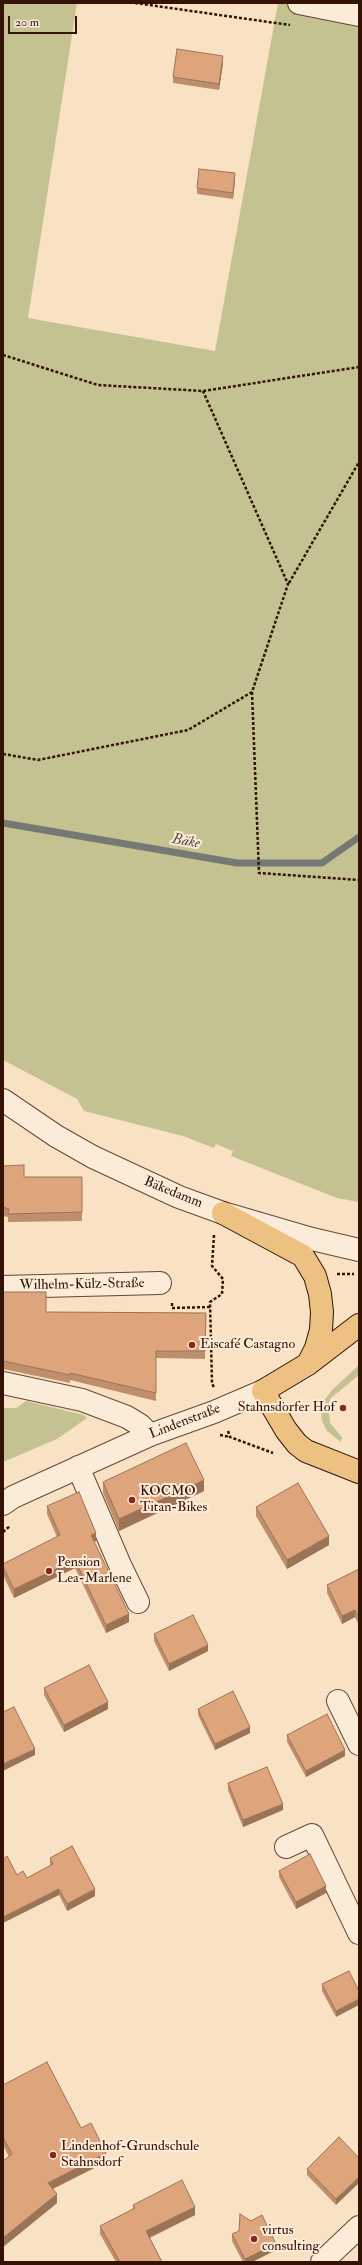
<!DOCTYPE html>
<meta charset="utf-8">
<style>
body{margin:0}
#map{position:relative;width:362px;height:2265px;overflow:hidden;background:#f9e2c4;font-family:"IM FELL Double Pica",serif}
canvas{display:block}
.frame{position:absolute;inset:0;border:4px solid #341306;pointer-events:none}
.scale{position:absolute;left:8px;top:16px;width:69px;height:18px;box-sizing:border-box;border:2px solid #341306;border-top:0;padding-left:5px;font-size:12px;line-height:14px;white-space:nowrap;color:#341306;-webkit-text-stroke:3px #fbecd9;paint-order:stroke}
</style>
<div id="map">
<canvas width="362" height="2265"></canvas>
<div class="frame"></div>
<div class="scale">20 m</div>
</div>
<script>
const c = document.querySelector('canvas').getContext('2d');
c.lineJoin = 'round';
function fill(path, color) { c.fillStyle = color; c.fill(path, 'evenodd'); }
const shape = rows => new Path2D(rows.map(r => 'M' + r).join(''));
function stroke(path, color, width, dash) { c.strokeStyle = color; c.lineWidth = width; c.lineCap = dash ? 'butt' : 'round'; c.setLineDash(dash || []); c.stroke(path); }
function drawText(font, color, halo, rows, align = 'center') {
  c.font = font + ' "IM FELL Double Pica",serif'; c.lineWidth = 4; c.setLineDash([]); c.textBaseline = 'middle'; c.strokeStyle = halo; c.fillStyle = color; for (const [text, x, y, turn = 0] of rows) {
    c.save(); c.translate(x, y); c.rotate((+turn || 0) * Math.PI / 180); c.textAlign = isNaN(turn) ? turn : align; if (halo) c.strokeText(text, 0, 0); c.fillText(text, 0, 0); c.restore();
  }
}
fill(shape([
 [3,3,77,3,28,318,215,351,278,3,299,3,359,15,359,1202,337,1198,231,1156,233,1151,216,1144,214,1148,183,1136,84,1111,77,1099,3,1060],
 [359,1365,359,1375,331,1398,328,1405,330,1423,342,1437,341,1442,327,1431,322,1421,321,1410,323,1402,332,1390],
 [26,1401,84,1415,87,1418,57,1439,3,1462,3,1408,16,1408]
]), '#c3c290');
stroke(shape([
 [3,823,237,863,322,863,359,837]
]), '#767874', 7);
const minor = shape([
 [299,3,359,15],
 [3,1100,56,1136,93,1157,179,1197,223,1213,312,1239,359,1250],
 [3,1287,160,1283],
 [3,1383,82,1400,127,1417,140,1425,150,1435],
 [78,1467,120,1565,138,1602],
 [3,1504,13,1497,150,1435,214,1412,263,1391],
 [338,1701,359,1744],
 [286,1847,312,1835,359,1933],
 [322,2262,359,2227]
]);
const major = shape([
 [223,1213,303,1256,315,1276,320,1294,322,1312,321,1330,316,1348,308,1364],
 [359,1325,308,1364,263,1391,286,1430,297,1444,306,1451,359,1472]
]);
stroke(minor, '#654736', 24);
stroke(major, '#341306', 24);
stroke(shape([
 [135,3,290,25],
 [3,355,98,385,203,391,359,367],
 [289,583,359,462],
 [252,692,259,873,359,880],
 [3,754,38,760,188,730,252,692,288,584,203,391],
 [214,1235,212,1266,223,1279,222,1294,210,1302,212,1383,214,1388],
 [337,1274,354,1274],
 [172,1303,172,1308,210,1307],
 [228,1431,230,1437,273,1453],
 [220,1435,230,1437],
 [3,1532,10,1526]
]), '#341306', 2.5, [3, 2]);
stroke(minor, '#fbecd9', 22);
stroke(major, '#ecc182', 22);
fill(shape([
 [223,63,219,90,173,83,173,77],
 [235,180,233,199,197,194,197,188],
 [3,1166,24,1177,82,1177,82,1221,8,1222,8,1217,3,1216],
 [3,1292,46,1312,206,1313,205,1359,156,1358,156,1401,70,1380,70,1383,3,1369],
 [103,1482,204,1491,119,1531,103,1493],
 [47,1506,96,1541,94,1542,129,1622,106,1633,75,1568,14,1598,3,1575,3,1564,57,1537,47,1514],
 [256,1507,329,1545,287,1569,256,1516],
 [359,1569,359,1625,355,1617,342,1624,327,1593,327,1585],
 [154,1634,208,1651,169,1671,154,1641],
 [44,1688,108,1709,64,1732,44,1695],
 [198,1709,250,1733,215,1750,198,1715],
 [287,1735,345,1756,306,1777,287,1742],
 [228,1783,283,1810,243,1827,228,1790],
 [50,1858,95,1896,67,1911,59,1895,17,1875,27,1878,50,1866],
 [279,1871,326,1893,296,1909,279,1877],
 [349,1971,336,2017,322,1991,322,1984],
 [3,2085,81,2128,106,2162,53,2189,57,2203,3,2247,3,2161,9,2157,3,2145],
 [359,2158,336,2205,307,2175,307,2169],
 [133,2205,195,2215,150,2238,162,2262,116,2262,100,2234,100,2226,133,2209],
 [232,2234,276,2250,252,2262,243,2262,232,2241]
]), '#bf8e6c');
fill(shape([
 [223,56,223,63,219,90,219,84],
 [235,173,235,180,233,199,233,193],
 [204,1480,204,1491,119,1531,119,1519],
 [96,1533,96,1541,91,1543,91,1535],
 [329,1536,329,1545,287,1569,287,1560],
 [75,1560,75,1568,14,1598,14,1589],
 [355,1610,355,1617,342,1624,342,1616],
 [129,1614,129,1622,106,1633,106,1625],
 [208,1645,208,1651,169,1671,169,1664],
 [108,1702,108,1709,64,1732,64,1725],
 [250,1727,250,1733,215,1750,215,1744],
 [35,1749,35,1755,3,1771,3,1764],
 [345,1750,345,1756,306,1777,306,1771],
 [283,1804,283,1810,243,1827,243,1820],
 [326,1886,326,1893,296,1909,296,1902],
 [59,1889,59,1895,3,1923,3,1917],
 [95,1889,95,1896,67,1911,67,1904],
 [359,1999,359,2005,336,2017,336,2011],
 [106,2153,106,2162,48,2191,48,2183],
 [359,2177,359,2183,336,2205,336,2199],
 [57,2194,57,2203,3,2247,3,2238],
 [195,2207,195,2215,146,2239,146,2231],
 [276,2244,276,2250,252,2262,245,2262,245,2259]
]), '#9b7458');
const building = shape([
 [177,49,223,56,219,84,173,77,177,49],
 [199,169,235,173,233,193,197,188,199,169],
 [24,1165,24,1177,82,1177,82,1212,8,1214,9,1209,3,1207,3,1166,24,1165],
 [3,1292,46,1292,46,1312,206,1313,205,1351,156,1351,156,1393,70,1373,70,1375,3,1361,3,1292],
 [186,1443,204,1480,119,1519,103,1482,186,1443],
 [298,1483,329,1536,287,1560,256,1507,298,1483],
 [79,1492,96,1533,91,1535,129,1614,106,1625,75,1560,14,1589,3,1567,3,1564,60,1535,47,1506,79,1492],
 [359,1569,359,1617,355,1610,342,1616,327,1585,359,1569],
 [193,1615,208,1645,169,1664,154,1634,193,1615],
 [89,1665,108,1702,64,1725,44,1688,89,1665],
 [233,1691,250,1727,215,1744,198,1709,233,1691],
 [14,1707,35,1749,3,1764,3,1712,14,1707],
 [327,1714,345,1750,306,1771,287,1735,327,1714],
 [267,1767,283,1804,243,1820,228,1783,267,1767],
 [72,1846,95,1889,67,1904,59,1889,3,1917,3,1859,7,1856,17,1875,23,1871,27,1878,53,1864,50,1858,72,1846],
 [310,1854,326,1886,296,1902,279,1871,310,1854],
 [349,1971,359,1991,359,1999,336,2011,322,1984,349,1971],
 [47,2062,81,2128,91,2123,106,2153,48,2183,57,2194,3,2238,3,2161,12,2154,3,2137,3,2085,47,2062],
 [339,2137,359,2158,359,2177,336,2199,307,2169,339,2137],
 [182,2180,195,2207,146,2231,162,2262,120,2262,100,2226,135,2208,133,2205,182,2180],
 [240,2214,251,2221,262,2215,276,2244,245,2259,232,2234,239,2231,240,2214]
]);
fill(building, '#dea57d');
stroke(building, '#9b7458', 1);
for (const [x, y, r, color] of [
 [192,1345,4,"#8f2418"],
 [343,1408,4,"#8f2418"],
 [132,1500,4,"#8f2418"],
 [49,1571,4,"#8f2418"],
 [53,2155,4,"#8f2418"],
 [254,2239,4,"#8f2418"]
]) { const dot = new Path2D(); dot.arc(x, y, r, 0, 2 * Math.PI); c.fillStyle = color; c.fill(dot); stroke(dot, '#fbecd9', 1.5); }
drawText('14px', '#341306', '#fbecd9', [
 ["Bäkedamm",173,1193,22],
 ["Wilhelm-Külz-Straße",82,1285,-1],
 ["Lindenstraße",185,1422,-21]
]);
drawText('14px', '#341306', '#fbecd9', [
 ["Eiscafé Castagno",200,1345],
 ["Stahnsdorfer Hof",335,1408,"right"],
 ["KOCMO",140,1492],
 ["Titan-Bikes",140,1508],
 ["Pension",57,1563],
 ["Lea-Marlene",57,1579],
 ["Lindenhof-Grundschule",61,2147],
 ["Stahnsdorf",61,2163],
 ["virtus",262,2231],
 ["consulting",262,2247]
], 'left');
drawText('italic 15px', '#5a4e46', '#fbecd9', [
 ["Bäke",186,842,10]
]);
</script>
